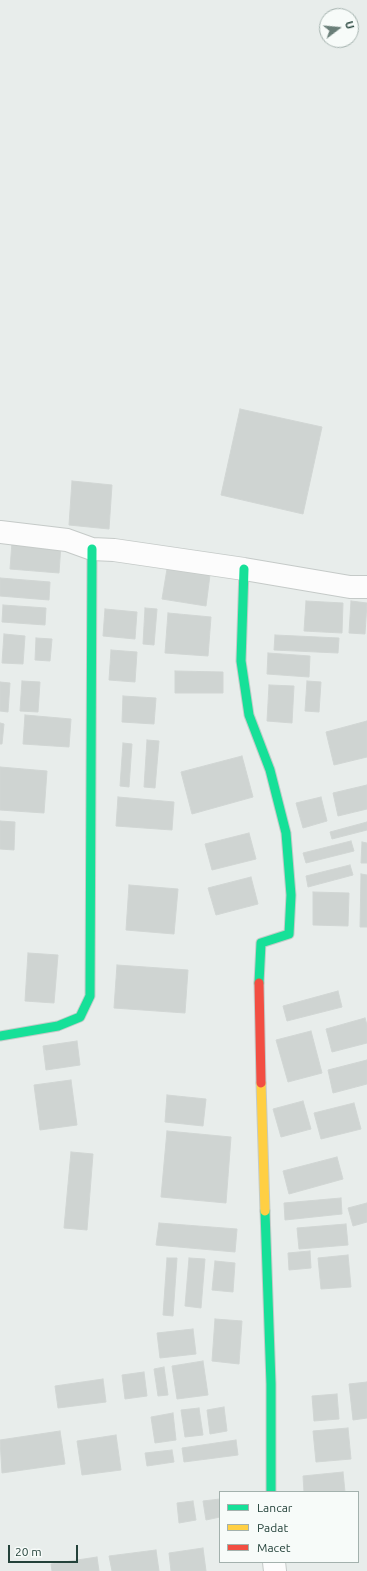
<!DOCTYPE html>
<style>
body{margin:0}
#map{position:relative;width:367px;height:1571px;overflow:hidden;background:#e8edeb;font-family:Ubuntu,sans-serif}
canvas{display:block}
.legend{position:absolute;left:219px;top:1491px;width:140px;height:72px;box-sizing:border-box;background:#f7fbf9;border:1px solid #a3b1ad;margin:0;padding:5px 7px;list-style:none;font-size:12px;color:#24423a}
.legend li{display:flex;align-items:center;gap:8px;height:20px}
.legend b{width:20px;border:1px solid #a3b1ad}
.north{position:absolute;left:319px;top:8px;width:40px;height:40px;box-sizing:border-box;background:#f7fbf9;border:1px solid #a3b1ad;border-radius:50%;rotate:74deg;font-size:11px;font-weight:700;line-height:16px;text-align:center;color:#24423a}
.north::after{content:'';display:block;margin:auto;width:14px;height:18px;background:#697e78;clip-path:polygon(50% 0,100% 100%,50% 72%,0 100%)}
.scale{position:absolute;left:8px;top:1545px;width:70px;height:18px;box-sizing:border-box;border:2px solid #24423a;border-top:0;padding-left:5px;font-size:12px;line-height:14px;white-space:nowrap;color:#24423a;-webkit-text-stroke:3px #f7fbf9;paint-order:stroke}
</style>
<div id="map">
<canvas width="367" height="1571"></canvas>
<ul class="legend">
<li><b style="height:5px;background:#16e098"></b>Lancar</li>
<li><b style="height:5px;background:#ffcf43"></b>Padat</li>
<li><b style="height:5px;background:#f24e42"></b>Macet</li>
</ul>
<div class="north">U</div>
<div class="scale">20 m</div>
</div>
<script>
const c = document.querySelector('canvas').getContext('2d');
c.lineJoin = 'round';
function fill(path, color) { c.fillStyle = color; c.fill(path, 'evenodd'); }
const shape = rows => new Path2D(rows.map(r => 'M' + r).join(''));
function stroke(path, color, width, dash) { c.strokeStyle = color; c.lineWidth = width; c.lineCap = dash ? 'butt' : 'round'; c.setLineDash(dash || []); c.stroke(path); }
const building = shape([
 [240,409,322,427,303,514,221,495,240,409],
 [72,481,112,485,109,529,69,525,72,481],
 [12,542,61,545,59,573,10,569,12,542],
 [167,569,210,575,206,606,162,599,167,569],
 [0,578,50,582,49,600,0,596,0,578],
 [306,601,343,603,342,633,304,631,306,601],
 [351,601,367,603,365,634,349,633,351,601],
 [3,605,46,608,45,625,2,622,3,605],
 [145,608,157,609,154,645,143,644,145,608],
 [105,609,137,612,135,639,103,636,105,609],
 [168,613,211,617,208,656,165,653,168,613],
 [4,634,25,636,23,664,2,663,4,634],
 [275,635,339,638,338,653,274,650,275,635],
 [36,638,52,639,50,661,35,660,36,638],
 [111,650,137,652,135,682,109,680,111,650],
 [268,653,310,656,309,677,267,674,268,653],
 [175,671,223,672,223,693,175,693,175,671],
 [22,681,40,682,38,712,20,711,22,681],
 [307,681,321,682,319,712,305,711,307,681],
 [0,682,10,683,8,712,0,711,0,682],
 [269,685,294,686,292,723,267,721,269,685],
 [123,696,156,698,154,724,122,722,123,696],
 [25,715,71,719,69,747,23,744,25,715],
 [367,721,367,757,334,765,326,732,367,721],
 [0,723,4,724,2,744,0,744,0,723],
 [147,740,159,741,155,788,144,787,147,740],
 [123,743,132,744,129,787,120,786,123,743],
 [242,756,253,797,192,814,181,772,242,756],
 [0,767,47,771,44,813,0,810,0,767],
 [367,785,367,809,338,816,333,793,367,785],
 [118,797,174,802,172,830,116,826,118,797],
 [321,797,327,821,303,828,296,803,321,797],
 [0,821,15,822,14,850,0,849,0,821],
 [367,822,367,830,332,839,330,832,367,822],
 [249,833,256,859,212,870,205,844,249,833],
 [351,841,354,851,306,863,303,853,351,841],
 [362,842,367,843,367,863,361,863,362,842],
 [350,865,353,875,308,887,306,876,350,865],
 [361,874,367,875,367,927,360,927,361,874],
 [251,877,258,904,216,915,208,888,251,877],
 [129,885,178,889,174,934,126,930,129,885],
 [313,892,349,893,348,926,313,925,313,892],
 [28,953,58,955,54,1003,25,1001,28,953],
 [117,965,188,970,185,1013,114,1008,117,965],
 [338,991,342,1007,287,1021,283,1006,338,991],
 [365,1018,367,1025,367,1043,332,1052,326,1029,365,1018],
 [311,1031,322,1073,288,1082,276,1040,311,1031],
 [77,1041,80,1065,46,1070,43,1046,77,1041],
 [367,1060,367,1084,333,1093,328,1070,367,1060],
 [71,1080,77,1125,40,1130,34,1085,71,1080],
 [167,1095,206,1099,203,1126,165,1122,167,1095],
 [303,1101,311,1129,281,1137,273,1109,303,1101],
 [354,1103,361,1129,321,1139,314,1113,354,1103],
 [167,1131,231,1137,226,1203,161,1197,167,1131],
 [71,1152,93,1154,87,1230,64,1228,71,1152],
 [337,1157,343,1179,289,1194,283,1171,337,1157],
 [341,1198,342,1214,285,1220,284,1203,341,1198],
 [367,1203,367,1222,353,1226,348,1208,367,1203],
 [159,1223,237,1229,235,1252,156,1245,159,1223],
 [346,1224,348,1245,299,1249,297,1228,346,1224],
 [310,1251,311,1268,289,1270,288,1253,310,1251],
 [348,1255,351,1287,321,1289,318,1258,348,1255],
 [167,1258,177,1258,173,1316,163,1315,167,1258],
 [189,1258,205,1259,201,1308,185,1306,189,1258],
 [215,1261,235,1263,233,1292,212,1290,215,1261],
 [215,1319,242,1321,239,1364,212,1361,215,1319],
 [193,1329,196,1354,160,1358,157,1333,193,1329],
 [203,1361,208,1395,177,1399,172,1366,203,1361],
 [164,1367,168,1395,158,1396,154,1369,164,1367],
 [144,1372,147,1396,125,1399,122,1375,144,1372],
 [103,1379,106,1402,58,1408,55,1386,103,1379],
 [367,1382,367,1418,353,1420,349,1384,367,1382],
 [337,1394,339,1419,314,1421,312,1396,337,1394],
 [224,1407,227,1431,210,1434,207,1410,224,1407],
 [199,1408,203,1435,185,1437,181,1410,199,1408],
 [173,1413,176,1440,155,1443,151,1417,173,1413],
 [348,1428,351,1459,316,1462,313,1431,348,1428],
 [60,1431,65,1464,2,1473,0,1440,60,1431],
 [116,1435,121,1470,82,1475,77,1441,116,1435],
 [236,1440,238,1455,184,1462,182,1448,236,1440],
 [172,1450,174,1462,147,1466,145,1453,172,1450],
 [343,1472,345,1492,304,1492,303,1476,343,1472],
 [220,1499,220,1517,206,1520,203,1501,220,1499],
 [193,1501,196,1520,179,1523,177,1503,193,1501],
 [203,1548,206,1571,171,1571,169,1553,203,1548],
 [156,1550,159,1571,112,1571,109,1556,156,1550],
 [97,1557,99,1571,52,1571,51,1564,97,1557]
]);
fill(building, '#cfd4d2');
stroke(building, '#d1d6d4', 1);
const street = shape([
 [0,532,67,540,92,549,114,550,244,569,350,587,367,587],
 [274,1562,275,1571]
]);
const fast = shape([
 [244,569,241,661,249,715,270,770,286,833,291,895,289,934,261,943,259,983],
 [0,1036,58,1026,80,1017,90,996,92,549],
 [265,1211,271,1384,271,1492]
]);
const slow = shape([
 [261,1083,265,1211]
]);
const jam = shape([
 [259,983,261,1083]
]);
stroke(street, '#c5cac8', 24);
stroke(fast, '#c3cbc8', 11);
stroke(slow, '#c3cbc8', 11);
stroke(jam, '#c3cbc8', 11);
stroke(street, '#fcfcfc', 22);
stroke(fast, '#16e098', 9);
stroke(slow, '#ffcf43', 9);
stroke(jam, '#f24e42', 9);
</script>
